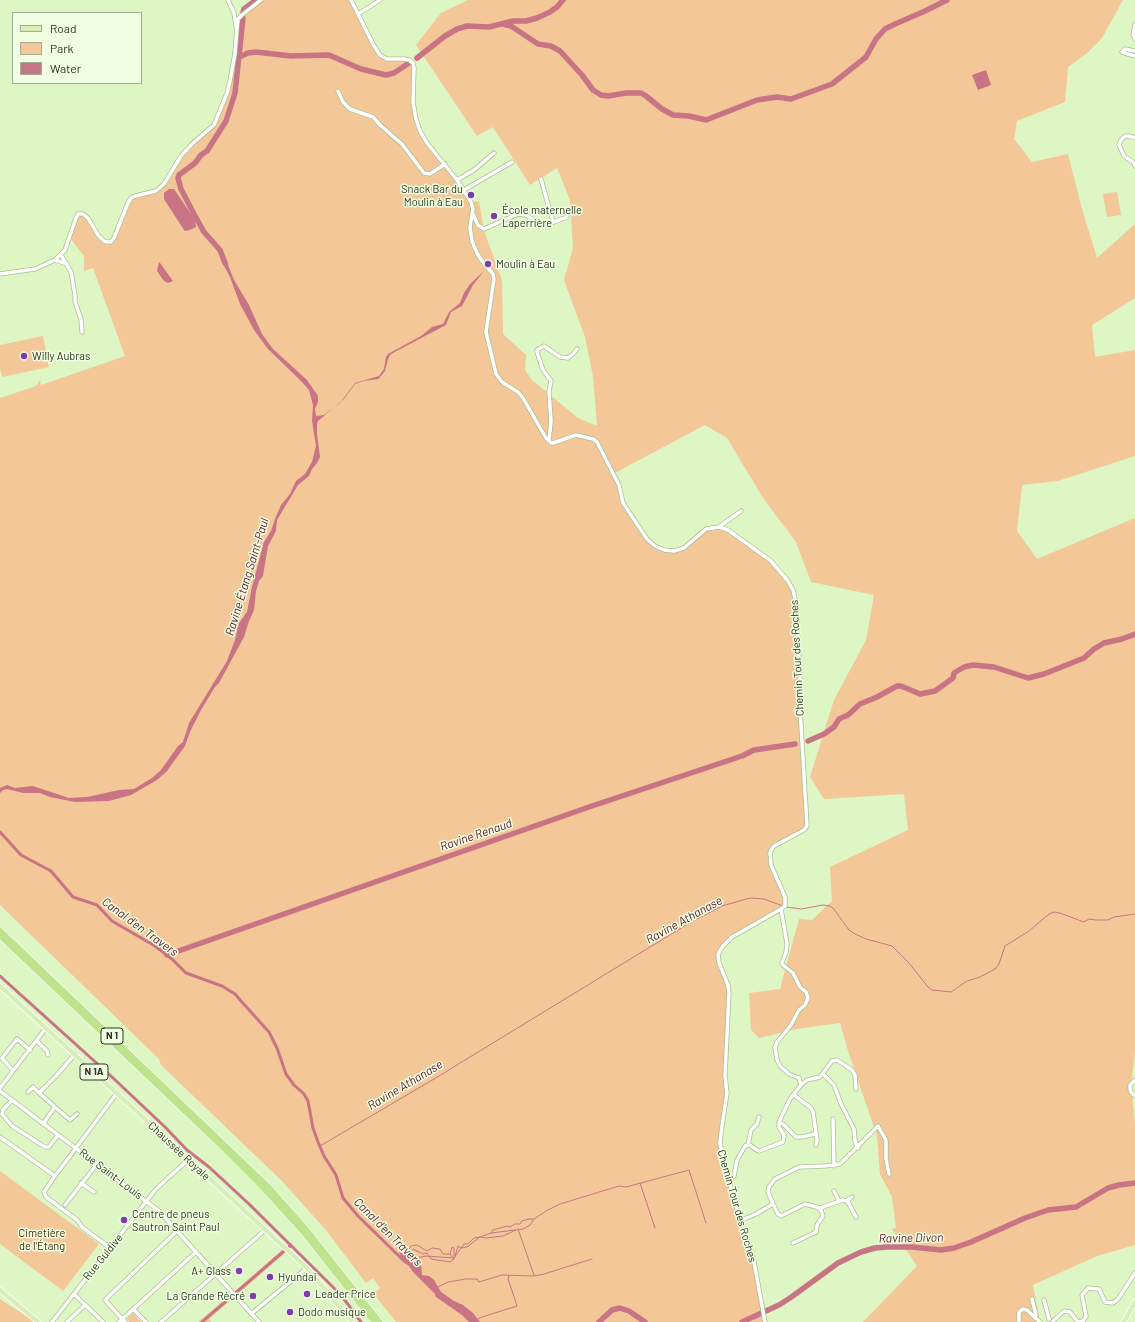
<!DOCTYPE html>
<meta charset="utf-8">
<style>
body{margin:0}
#map{position:relative;width:1135px;height:1322px;overflow:hidden;background:#def5c4;font-family:Barlow,sans-serif}
canvas{display:block}
.legend{position:absolute;left:12px;top:12px;width:130px;height:72px;box-sizing:border-box;background:#f1fee1;border:1px solid #a3ae95;margin:0;padding:5px 7px;list-style:none;font-size:12px;color:#2f3724}
.legend li{display:flex;align-items:center;gap:8px;height:20px}
.legend b{width:20px;border:1px solid #a3ae95}
</style>
<div id="map">
<canvas width="1135" height="1322"></canvas>
<ul class="legend">
<li><b style="height:5px;background:#d7eeba"></b>Road</li>
<li><b style="height:11px;background:#f3c798"></b>Park</li>
<li><b style="height:11px;background:#c97485"></b>Water</li>
</ul>
</div>
<script>
const c = document.querySelector('canvas').getContext('2d');
c.lineJoin = 'round';
function fill(path, color) { c.fillStyle = color; c.fill(path, 'evenodd'); }
const shape = rows => new Path2D(rows.map(r => 'M' + r).join(''));
function stroke(path, color, width, dash) { c.strokeStyle = color; c.lineWidth = width; c.lineCap = dash ? 'butt' : 'round'; c.setLineDash(dash || []); c.stroke(path); }
function drawText(font, color, halo, rows, align = 'center') {
  c.font = font + ' Barlow,sans-serif'; c.lineWidth = 3; c.setLineDash([]); c.textBaseline = 'middle'; c.strokeStyle = halo; c.fillStyle = color; for (const [text, x, y, turn = 0] of rows) {
    c.save(); c.translate(x, y); c.rotate((+turn || 0) * Math.PI / 180); c.textAlign = isNaN(turn) ? turn : align; if (halo) c.strokeText(text, 0, 0); c.fillText(text, 0, 0); c.restore();
  }
}
fill(shape([
 [261,0,351,0,374,46,383,57,405,59,413,63,413,102,420,131,457,180,471,203,479,201,484,231,502,280,503,334,526,355,525,370,532,380,578,418,597,426,593,376,585,337,564,280,573,248,570,200,557,168,530,185,493,127,477,136,416,45,441,13,468,0,1123,0,1102,38,1087,53,1068,67,1065,102,1017,121,1014,139,1032,162,1068,154,1082,209,1097,258,1135,224,1135,298,1092,325,1095,357,1135,350,1135,456,1058,481,1022,485,1017,531,1037,559,1135,518,1135,1053,1131,1083,1135,1123,1135,1245,1097,1256,1033,1285,1040,1322,863,1322,917,1266,892,1229,896,1228,892,1197,880,1174,877,1136,848,1051,840,1023,796,1029,759,1038,751,1030,749,993,780,989,799,919,812,920,832,901,830,867,908,830,904,794,824,799,810,777,834,700,866,640,874,595,811,582,796,542,763,498,727,438,705,425,613,474,619,485,623,503,647,539,664,550,684,548,710,528,728,530,763,555,788,581,796,603,806,828,771,850,770,860,784,891,785,906,732,937,723,946,718,958,728,985,726,1049,727,1093,721,1133,721,1150,754,1262,764,1322,396,1322,374,1294,380,1288,373,1278,366,1283,325,1229,282,1181,161,1065,159,1059,0,905,0,398,36,386,40,380,41,385,125,356,93,268,84,271,84,256,70,238,78,214,83,214,101,238,111,242,131,198,156,191,164,184,181,156,214,125,227,93,238,19],
 [1117,192,1121,215,1107,217,1103,194],
 [43,336,49,367,2,377,0,368,0,345],
 [0,1171,99,1244,63,1291,0,1244],
 [283,1249,286,1252,236,1296,236,1293,234,1292],
 [230,1295,233,1298,209,1319,211,1322,198,1322],
 [0,1299,35,1322,0,1322],
 [133,1313,141,1322,129,1322,127,1319]
]), '#f3c798');
fill(shape([
 [986,70,991,85,978,90,972,75],
 [169,189,174,189,176,192,195,220,196,227,190,230,185,231,184,230,164,199,164,193],
 [223,256,225,257,234,280,249,305,262,334,273,349,307,380,318,396,318,402,315,409,316,416,324,415,340,403,355,383,379,376,384,369,386,357,388,354,421,336,432,327,443,324,449,312,460,303,464,293,470,284,484,271,473,285,462,306,451,312,446,325,391,354,388,359,385,371,381,376,378,379,364,381,355,384,344,399,318,421,317,424,317,434,320,457,317,463,312,469,309,476,298,485,277,520,276,531,268,546,263,576,259,581,256,591,254,610,249,621,244,637,219,683,215,687,201,710,190,732,185,746,167,771,157,780,131,795,109,801,75,802,50,797,40,793,23,793,7,789,3,790,0,793,0,788,7,785,15,788,33,786,69,798,87,797,119,790,134,789,152,778,161,770,178,746,183,742,189,723,227,661,235,640,239,623,247,612,252,587,264,542,271,531,275,519,281,505,290,494,296,481,305,474,312,462,316,446,312,421,313,405,309,390,302,382,268,349,254,330,240,304,230,277,223,264],
 [159,262,160,263,173,281,168,283,164,281,157,271],
 [399,1252,406,1254,411,1259,413,1257,416,1258,414,1260,421,1265,422,1275,429,1276,434,1280,441,1292,454,1301,463,1305,473,1313,480,1322,469,1322,462,1315,436,1297,435,1294,413,1272,409,1266,403,1262]
]), '#c97485');
stroke(shape([
 [786,907,801,909,823,905,830,906,833,908,849,930,855,934,866,939,892,946,909,963,928,987,932,990,951,992,967,981,980,977,995,969,999,964,1005,946,1029,931,1049,914,1054,912,1060,913,1084,922,1089,919,1096,920,1108,920,1114,917,1135,914],
 [320,1146,434,1079,691,922,722,906,750,898,764,899,783,906],
 [640,1183,655,1228],
 [518,1229,534,1275],
 [491,1233,493,1230,507,1226,510,1227,515,1224,520,1224,522,1221,529,1219,533,1219],
 [406,1254,411,1246,417,1245,427,1251,432,1248,440,1249,443,1254,450,1254,453,1258],
 [455,1256,458,1246,461,1248,464,1244,468,1244,474,1238,480,1237,486,1238,503,1236,516,1230],
 [408,1257,413,1249,423,1254,427,1253,431,1259,450,1262,454,1259,454,1248,452,1247,450,1254],
 [416,1258,426,1256,454,1258,461,1248,467,1247,480,1237,491,1233,523,1229,530,1225,534,1219,546,1211,560,1204,619,1186,626,1187,689,1170,706,1223],
 [438,1287,448,1282,466,1279,477,1279,479,1282,502,1275,534,1276,544,1274,592,1259],
 [478,1319,482,1317,517,1306,508,1279,509,1276]
]), '#c97485', 1);
stroke(shape([
 [0,832,21,855,51,871,73,897,97,905,112,921,155,946,172,959,186,973,222,986,235,994,241,1001,269,1032,277,1048,286,1074,294,1085,304,1094,308,1101,313,1128,318,1142,324,1156,336,1175,343,1198,358,1216,403,1260],
 [0,976,112,1077,165,1127,187,1150,209,1167,249,1204,341,1295,361,1322],
 [202,1322,291,1245]
]), '#c97485', 3);
stroke(shape([
 [243,12,244,9,256,0],
 [503,24,511,26,538,44,551,46,560,51,582,75,593,90,601,95,608,96,626,93,641,93,646,96,662,109,673,115,689,116,706,120,757,100,777,97,791,99,832,84,866,57,876,39,885,29,895,24,925,11,947,0],
 [239,57,248,53,256,52,291,56,329,55,361,69,386,75,394,73,409,63],
 [417,58,445,36,457,29,467,26,489,27,513,21,526,21,537,18,550,12,557,7,563,0],
 [225,263,220,250,204,232,194,214,181,189,178,178,179,175,195,163,201,155,207,151,226,121,235,93,243,18],
 [808,741,824,734,834,727,839,719,848,715,860,704,877,697,897,686,901,686,920,694,935,691,953,678,954,673,964,667,973,665,994,667,1028,678,1044,674,1084,658,1094,649,1104,643,1122,639,1135,634],
 [167,955,589,807,742,756,754,750,795,744],
 [599,1322,612,1310,620,1308,629,1311,645,1322],
 [742,1322,779,1305,790,1298,838,1263,861,1252,875,1248,887,1247,912,1247,941,1250,954,1248,971,1242,1025,1218,1048,1210,1076,1207,1108,1188,1119,1185,1135,1183]
]), '#c97485', 5.5);
const minor = shape([
 [228,0,234,13,236,26],
 [351,0,374,46,380,55,387,59,405,59,409,60,413,63,414,68,413,102,416,119,420,131,427,143,457,180,471,202,473,209,470,227,472,241,477,253,482,261,493,274,494,279,486,332,496,374,502,382,518,392,523,398,546,438,551,443,553,443,576,435,593,439,597,442,619,485,623,503,647,539,655,546,664,550,674,551,684,548,706,529,719,527,728,530,771,561,788,581,793,590,796,603,800,676,800,708,807,826,804,830,774,846,770,852,771,865,785,897,785,906,781,909,732,937,723,946,718,954,719,963,728,985,729,993,725,1076,727,1093,721,1133,720,1144,732,1192,754,1262,765,1322],
 [358,14,380,0],
 [1135,25,1133,35,1135,39],
 [1135,51,1125,49,1122,52,1124,53,1135,56],
 [338,91,343,102,350,109,373,117,380,125,402,144,424,173,430,174,445,164],
 [1135,138,1129,136,1125,136,1121,140,1119,145,1124,156,1134,163,1135,166],
 [541,179,553,222],
 [457,180,474,170,494,153],
 [464,190,512,162],
 [473,214,478,225,484,229,518,214,526,215,535,221,541,223,551,223,567,217],
 [61,255,71,272,75,295,75,302,81,319,82,332],
 [55,260,67,264],
 [0,274,35,269,55,260,65,250,76,218,78,214,83,214,88,218,98,235,104,241,107,242,111,242,114,238,128,203,131,198,135,196,156,191,164,184,181,156,193,143,214,125,227,93,230,81,235,53,237,27,238,19,242,15,261,0],
 [549,441,551,421,549,392,551,381,543,370,537,352,537,350,544,346,560,357,568,358,573,354,577,349],
 [719,527,741,511],
 [37,1041,47,1051,48,1055],
 [13,1071,2,1058,17,1039,30,1050],
 [823,1074,834,1085,841,1104,854,1129,855,1141,858,1148],
 [56,1076,75,1054],
 [54,1078,39,1093,54,1106],
 [1135,1080,1130,1085,1130,1089,1131,1092,1135,1096],
 [801,1085,807,1080,820,1077,832,1061,837,1060,852,1070,855,1075,856,1089],
 [0,1088,46,1028],
 [0,1091,159,1211,259,1322],
 [28,1092,33,1087,39,1093],
 [794,1095,811,1108,813,1112,817,1140,816,1145],
 [12,1100,3,1110,2,1114,12,1126,45,1147,49,1147,58,1135],
 [56,1108,70,1120,77,1114],
 [833,1119,834,1166],
 [779,1122,783,1124,796,1137,802,1137,815,1134],
 [43,1124,54,1108],
 [0,1137,55,1176],
 [748,1145,751,1130,757,1124,759,1117],
 [729,1179,734,1176,737,1160,745,1146,750,1145,755,1149,759,1151,783,1142,784,1135,779,1127,779,1122,790,1099,801,1085,799,1078,789,1074,780,1066,777,1060,775,1047,777,1042,791,1025,799,1010,805,1005,808,998,806,992,800,987,793,973,783,965,782,963,786,952,787,944,781,909],
 [81,1183,94,1192],
 [834,1191,839,1201],
 [846,1201,852,1197],
 [773,1204,778,1214,781,1216,805,1204,820,1208,843,1200,848,1202,856,1217],
 [65,1205,97,1164],
 [742,1220,756,1214,773,1204,768,1192,769,1187,775,1179,799,1167,825,1166,840,1164,878,1126,886,1140,886,1159,889,1174],
 [793,1243,816,1232,817,1225,823,1216,821,1210,819,1209],
 [110,1248,82,1227,77,1220,46,1197,44,1192,55,1176,117,1093],
 [74,1294,103,1322],
 [1032,1299,1036,1315,1035,1318],
 [1044,1300,1049,1319],
 [133,1309,146,1322],
 [251,1314,307,1268],
 [1053,1321,1064,1311,1070,1312,1078,1322,1083,1321,1086,1316,1082,1295,1088,1288,1099,1289,1105,1302,1113,1303,1118,1299,1135,1273],
 [52,1322,156,1189,189,1159],
 [67,1322,85,1305],
 [119,1322,196,1252],
 [125,1322,105,1300,177,1231],
 [161,1322,265,1230],
 [1019,1322,1019,1312,1023,1309,1027,1310,1040,1322]
]);
const major = shape([
 [0,986,307,1268,352,1322],
 [0,1290,38,1322],
 [1124,1322,1135,1302]
]);
const highway = shape([
 [0,930,267,1185,307,1230,380,1322],
 [0,936,221,1146,262,1187,303,1232,374,1322]
]);
stroke(minor, '#aabf90', 5);
stroke(major, '#fff', 6);
stroke(highway, '#fff', 6);
stroke(minor, '#fff', 3.5);
stroke(major, '#d7eeba', 4.5);
stroke(highway, '#bde38c', 5);
for (const [x, y, r, color] of [
 [471,195,4,"#7f3cb0"],
 [494,216,4,"#7f3cb0"],
 [488,264,4,"#7f3cb0"],
 [24,356,4,"#7f3cb0"],
 [124,1220,4,"#7f3cb0"],
 [239,1271,4,"#7f3cb0"],
 [270,1277,4,"#7f3cb0"],
 [307,1294,4,"#7f3cb0"],
 [253,1296,4,"#7f3cb0"],
 [290,1312,4,"#7f3cb0"]
]) { const dot = new Path2D(); dot.arc(x, y, r, 0, 2 * Math.PI); c.fillStyle = color; c.fill(dot); stroke(dot, '#f1fee1', 1.5); }
for (const [x, y, w] of [
 [112,1036,22],
 [94,1072,28]
]) { const box = new Path2D(); box.roundRect(x - w / 2, y - 8, w, 16, 3); c.fillStyle = '#f1fee1'; c.fill(box); stroke(box, '#2f3724', 1); }
drawText('bold 10px', '#2f3724', null, [
 ["N 1",112,1036],
 ["N 1A",94,1072]
]);
drawText('11px', '#2f3724', '#f1fee1', [
 ["Snack Bar du",463,189,"right"],
 ["Moulin à Eau",463,202,"right"],
 ["École maternelle",502,210],
 ["Laperrière",502,223],
 ["Moulin à Eau",496,264],
 ["Willy Aubras",32,356],
 ["Centre de pneus",132,1214],
 ["Sautron Saint Paul",132,1227],
 ["A+ Glass",231,1271,"right"],
 ["Hyundai",278,1277],
 ["Leader Price",315,1294],
 ["La Grande Récré",245,1296,"right"],
 ["Dodo musique",298,1312]
], 'left');
drawText('11px', '#2f3724', '#f1fee1', [
 ["Chemin Tour des Roches",797,658,-93],
 ["Chaussée Royale",179,1151,43],
 ["Rue Saint-Louis",111,1174,37],
 ["Chemin Tour des Roches",737,1206,74],
 ["Rue Guldive",103,1257,-51]
]);
drawText('11px', '#422a0e', '#f1fee1', [
 ["Cimetière",42,1233],
 ["de l'Étang",42,1246]
]);
drawText('italic 12px', '#61142b', '#f1fee1', [
 ["Ravine Étang Saint-Paul",247,577,-73],
 ["Ravine Renaud",476,835,-19],
 ["Ravine Athanase",684,920,-29],
 ["Canal d'en Travers",140,927,36],
 ["Ravine Athanase",405,1085,-31],
 ["Canal d'en Travers",388,1232,45],
 ["Ravine Divon",911,1238,-1]
]);
</script>
